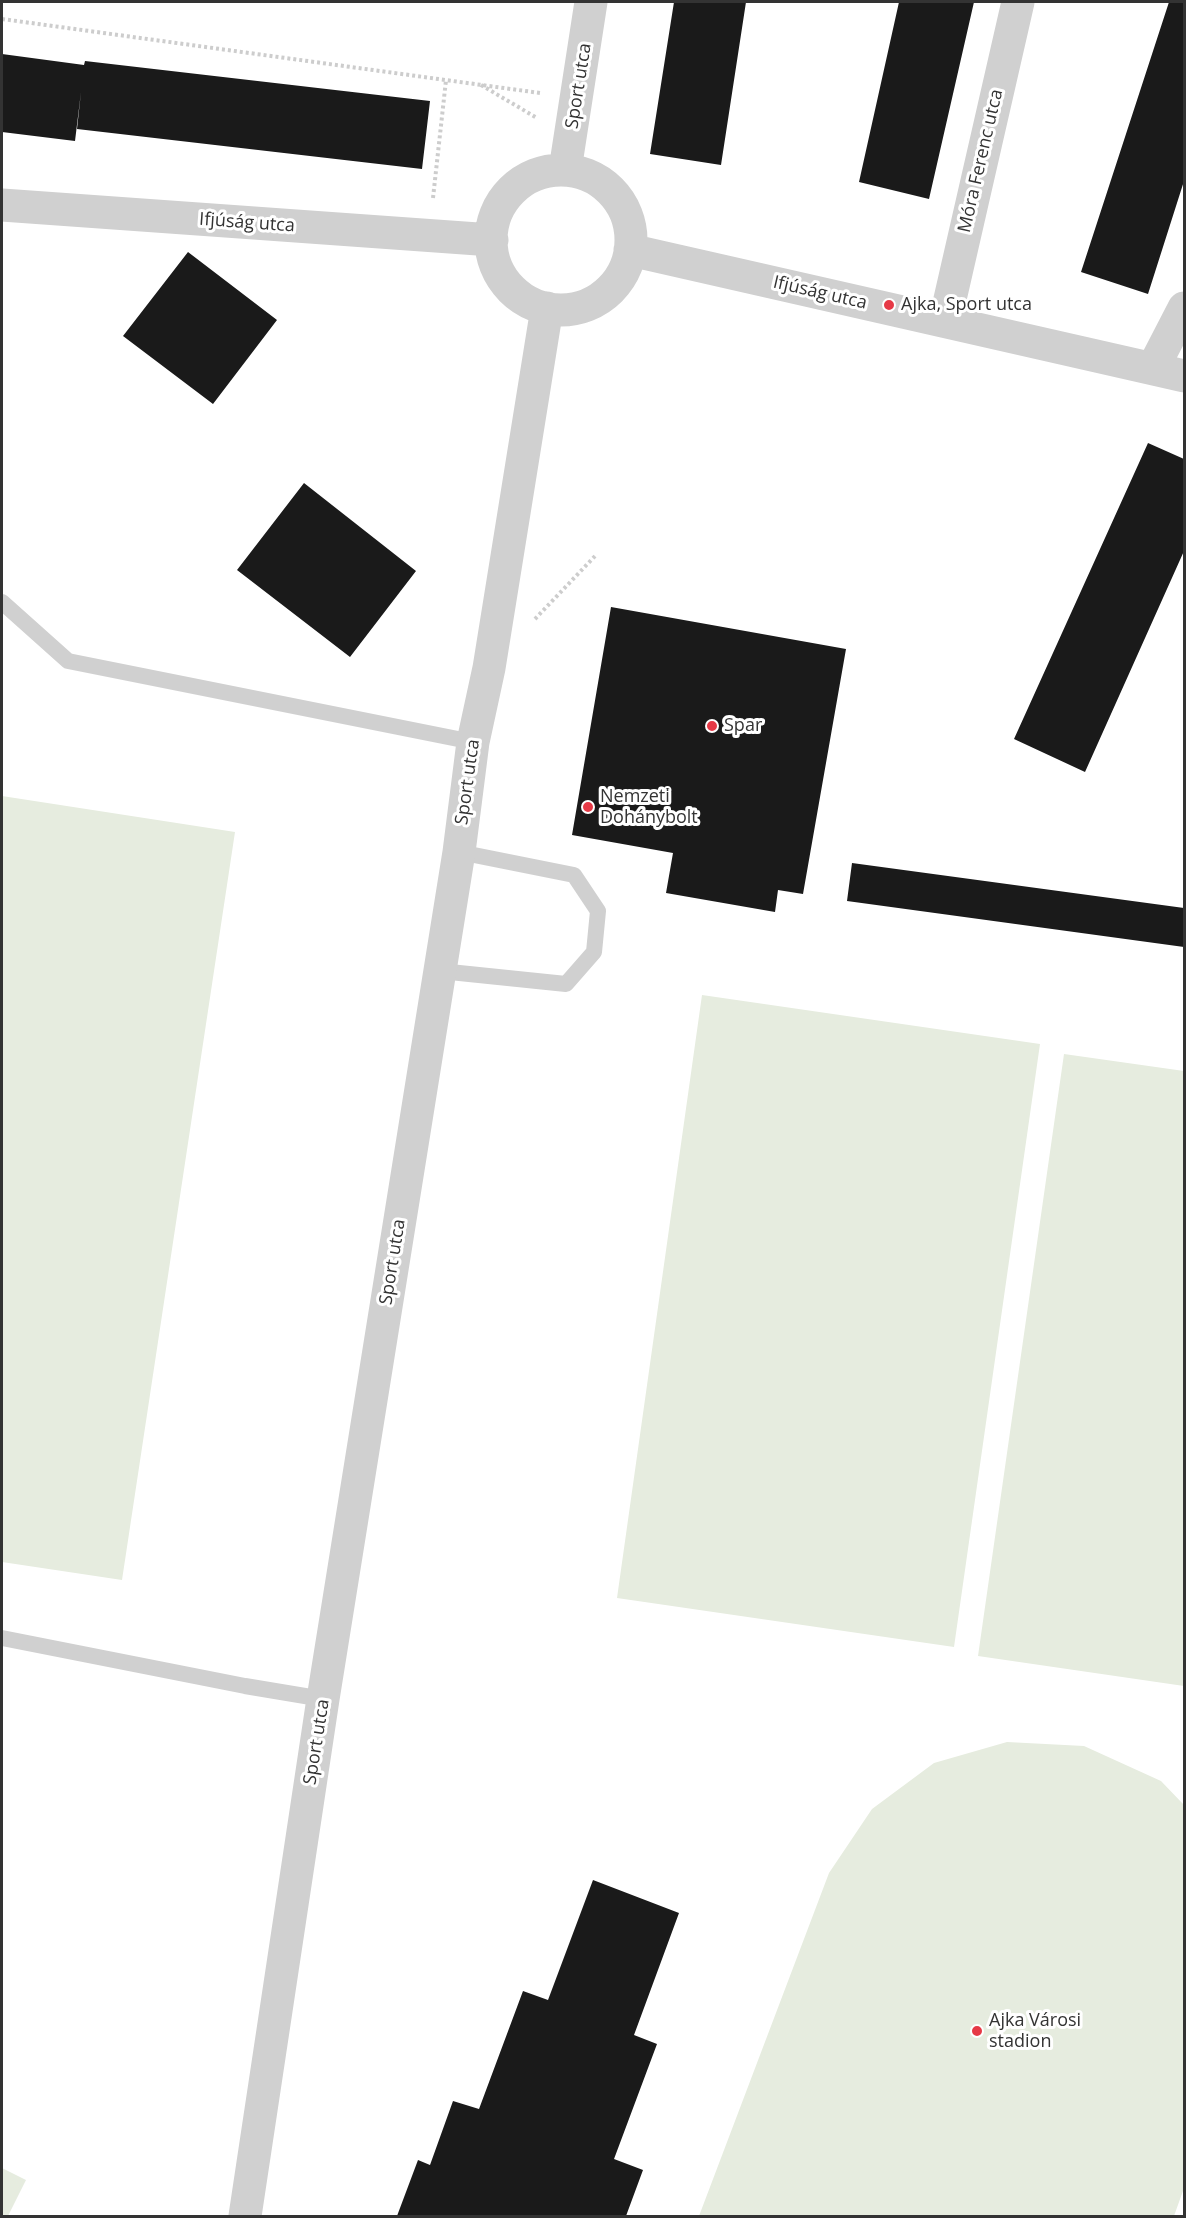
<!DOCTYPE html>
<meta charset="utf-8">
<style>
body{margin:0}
#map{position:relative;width:1186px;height:2218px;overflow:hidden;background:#fff;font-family:"Open Sans",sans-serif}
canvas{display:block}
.frame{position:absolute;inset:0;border:3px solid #333;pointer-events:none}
</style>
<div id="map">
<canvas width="1186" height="2218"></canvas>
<div class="frame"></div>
</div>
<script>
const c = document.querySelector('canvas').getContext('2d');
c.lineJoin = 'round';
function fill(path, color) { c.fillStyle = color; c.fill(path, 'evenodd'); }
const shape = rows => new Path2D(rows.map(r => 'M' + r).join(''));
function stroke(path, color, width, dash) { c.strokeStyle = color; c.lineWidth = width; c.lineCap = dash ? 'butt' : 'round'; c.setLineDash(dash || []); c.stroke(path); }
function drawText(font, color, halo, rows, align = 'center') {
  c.font = font + ' "Open Sans",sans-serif'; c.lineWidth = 6; c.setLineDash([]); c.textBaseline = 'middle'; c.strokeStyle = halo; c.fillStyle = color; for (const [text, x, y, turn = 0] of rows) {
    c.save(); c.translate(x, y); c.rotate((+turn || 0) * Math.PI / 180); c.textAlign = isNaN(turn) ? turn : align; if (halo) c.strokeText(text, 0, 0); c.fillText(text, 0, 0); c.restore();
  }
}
fill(shape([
 [2,796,235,832,122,1580,2,1562],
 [702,995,1040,1044,954,1647,617,1598],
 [1064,1054,1184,1071,1184,1686,978,1656],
 [1007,1742,1084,1746,1161,1781,1184,1805,1184,2188,1174,2216,699,2216,829,1873,872,1809,934,1763],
 [2,2168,26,2180,8,2216,2,2216]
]), '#e6ecdf');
fill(shape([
 [674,2,746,2,721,165,650,154],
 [899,2,974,2,929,199,859,182],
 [1169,2,1184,2,1184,181,1148,294,1081,272],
 [2,54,84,65,85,61,430,101,422,169,77,129,81,92,75,141,2,132],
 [188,252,277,320,213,404,123,336],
 [1148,443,1184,459,1184,551,1085,772,1014,739],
 [304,483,416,571,350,657,237,570],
 [611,607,846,649,803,894,778,890,775,912,666,893,673,853,572,835],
 [852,863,1184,908,1184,947,847,901],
 [593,1880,679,1913,634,2035,657,2044,614,2159,643,2170,626,2216,397,2216,418,2160,430,2165,453,2101,479,2109,523,1991,548,2000]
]), '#1a1a1a');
stroke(shape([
 [2,19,540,93],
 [481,85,537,118],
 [433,198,446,80],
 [535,619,597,554]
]), '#cdcdcd', 4, [3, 3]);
stroke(shape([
 [2,602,68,661,473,742],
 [440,971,566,984,594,952,598,911,574,875,459,852],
 [2,1638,245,1686,323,1699]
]), '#d0d0d0', 16);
stroke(shape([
 [565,170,591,2],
 '491 240a70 70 0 1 1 140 0a70 70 0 1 1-140 0Z',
 [2,205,492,240],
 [630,250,1184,376],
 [945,321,1018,2],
 [1153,368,1184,308],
 [245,2216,323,1699,459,852,473,742,489,668,547,308]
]), '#d0d0d0', 33);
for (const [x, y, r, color] of [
 [889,305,6,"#e63946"],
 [712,726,6,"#e63946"],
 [588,807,6,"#e63946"],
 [977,2031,6,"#e63946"]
]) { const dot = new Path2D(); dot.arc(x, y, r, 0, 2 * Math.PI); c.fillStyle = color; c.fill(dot); stroke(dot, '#fff', 2); }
drawText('18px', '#333', '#fff', [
 ["Sport utca",579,86,-81],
 ["Móra Ferenc utca",981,161,-77],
 ["Ifjúság utca",247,223,4],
 ["Ifjúság utca",820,293,13],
 ["Sport utca",468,782,-82],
 ["Sport utca",393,1262,-81],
 ["Sport utca",317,1742,-81]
]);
drawText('18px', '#333', '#fff', [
 ["Ajka, Sport utca",901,305],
 ["Spar",724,726],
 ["Nemzeti",600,797],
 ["Dohánybolt",600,818],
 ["Ajka Városi",989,2021],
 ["stadion",989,2042]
], 'left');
</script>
